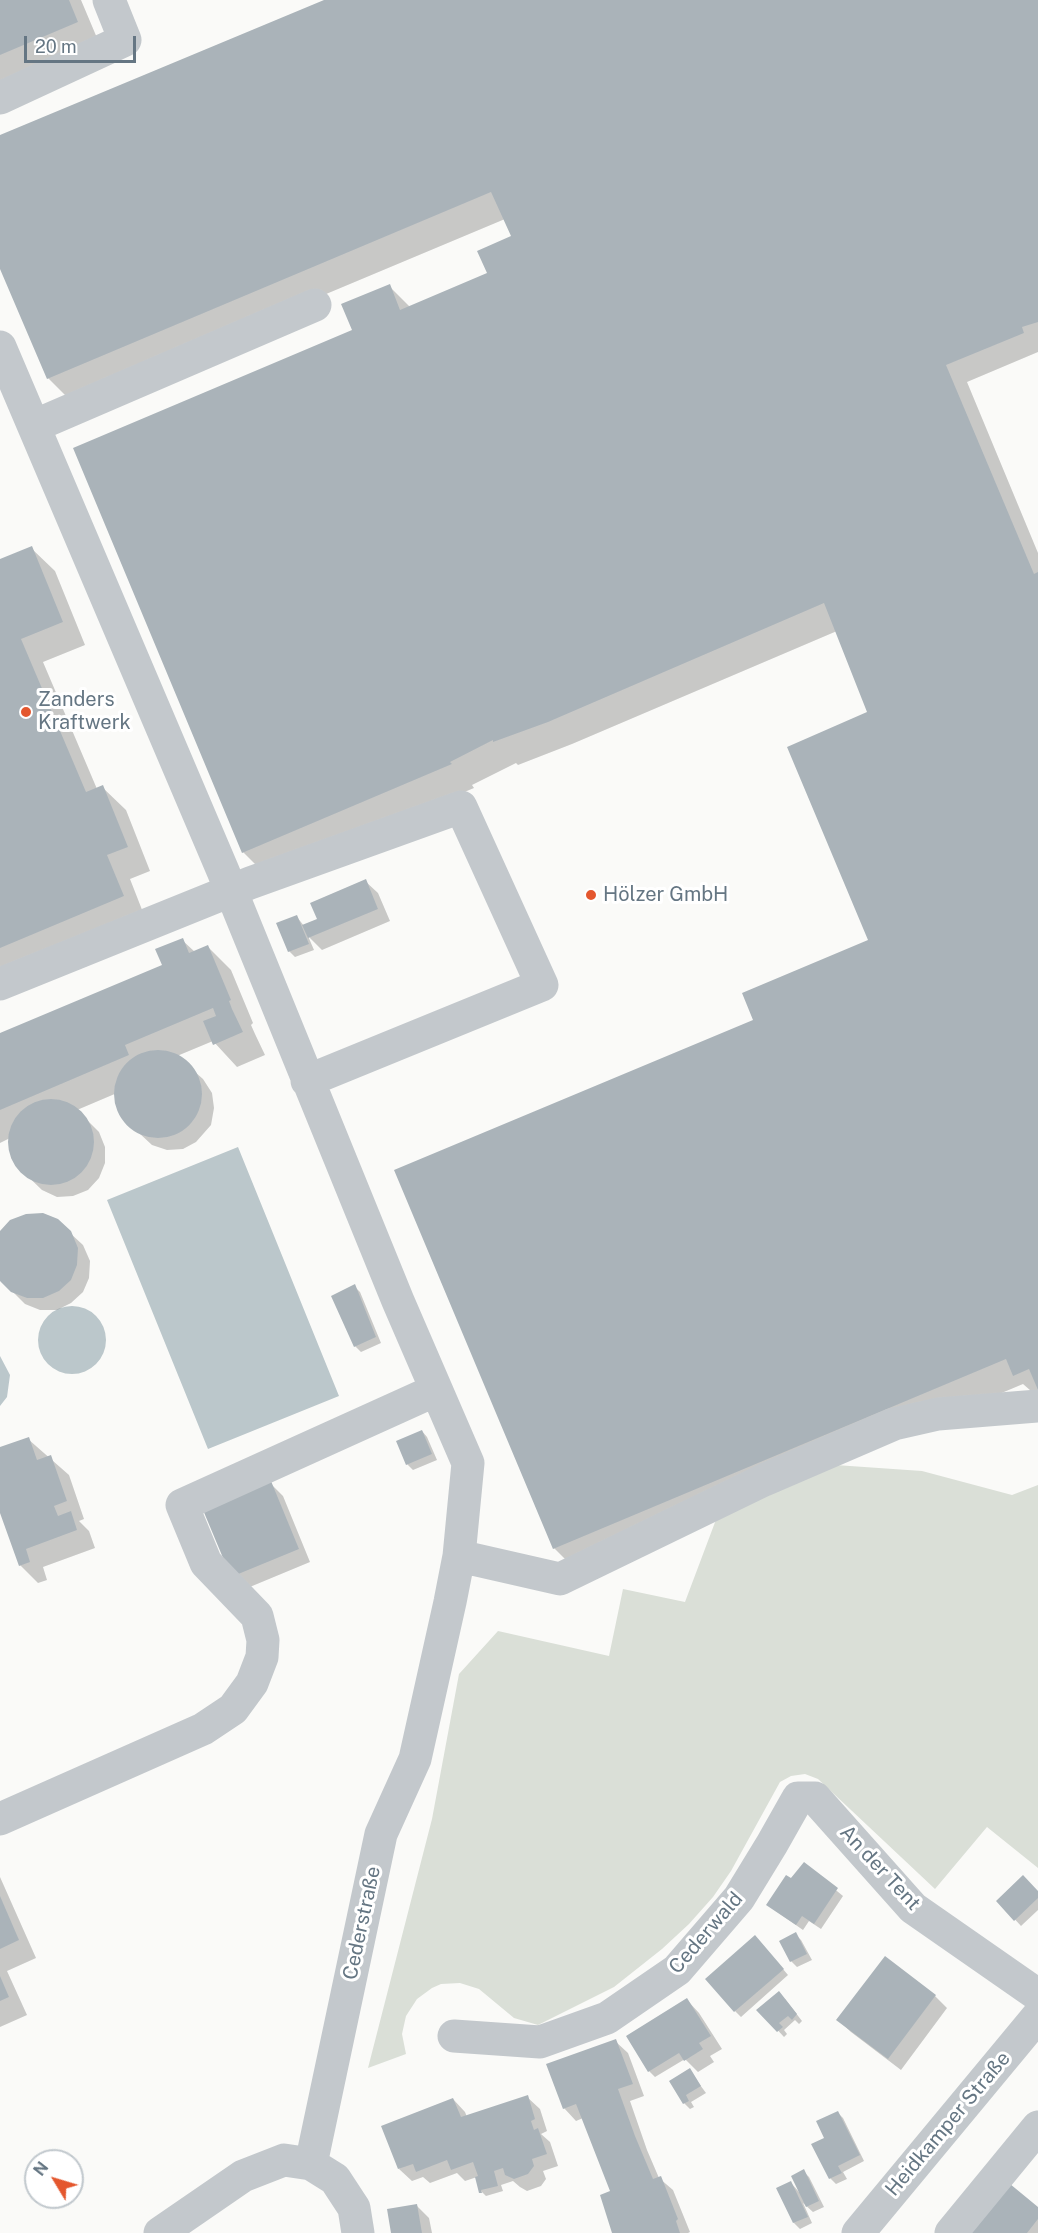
<!DOCTYPE html>
<meta charset="utf-8">
<style>
body{margin:0}
#map{position:relative;width:1038px;height:2233px;overflow:hidden;background:#fafaf8;font-family:"Public Sans",sans-serif}
canvas{display:block}
.north{position:absolute;left:24px;top:2149px;width:60px;height:60px;box-sizing:border-box;background:#fff;border:2px solid #c1c8cd;border-radius:50%;rotate:308deg;font-size:16px;font-weight:700;line-height:24px;text-align:center;color:#657683}
.north::after{content:'';display:block;margin:auto;width:21px;height:27px;background:#e4572e;clip-path:polygon(50% 0,100% 100%,50% 72%,0 100%)}
.scale{position:absolute;left:24px;top:36px;width:112px;height:27px;box-sizing:border-box;border:3px solid #657683;border-top:0;padding-left:8px;font-size:18px;line-height:21px;white-space:nowrap;color:#657683;-webkit-text-stroke:4px #fff;paint-order:stroke}
</style>
<div id="map">
<canvas width="1038" height="2233"></canvas>
<div class="north">N</div>
<div class="scale">20 m</div>
</div>
<script>
const c = document.querySelector('canvas').getContext('2d');
c.lineJoin = 'round';
function fill(path, color) { c.fillStyle = color; c.fill(path, 'evenodd'); }
const shape = rows => new Path2D(rows.map(r => 'M' + r).join(''));
function stroke(path, color, width, dash) { c.strokeStyle = color; c.lineWidth = width; c.lineCap = dash ? 'butt' : 'round'; c.setLineDash(dash || []); c.stroke(path); }
function drawText(font, color, halo, rows, align = 'center') {
  c.font = font + ' "Public Sans",sans-serif'; c.lineWidth = 6; c.setLineDash([]); c.textBaseline = 'middle'; c.strokeStyle = halo; c.fillStyle = color; for (const [text, x, y, turn = 0] of rows) {
    c.save(); c.translate(x, y); c.rotate((+turn || 0) * Math.PI / 180); c.textAlign = isNaN(turn) ? turn : align; if (halo) c.strokeText(text, 0, 0); c.fillText(text, 0, 0); c.restore();
  }
}
fill(shape([
 [821,1464,922,1471,1012,1495,1038,1485,1038,1868,987,1827,935,1889,818,1779,805,1774,791,1776,780,1782,731,1871,713,1897,689,1924,662,1949,614,1987,538,2025,514,2018,479,1989,460,1983,441,1984,432,1988,417,1999,406,2016,402,2034,406,2054,368,2068,432,1819,459,1674,498,1631,609,1656,623,1589,685,1602,720,1509]
]), '#dadfd7');
fill(shape([
 [238,1147,339,1396,208,1449,107,1200],
 '38 1340a34 34 0 1 1 68 0a34 34 0 1 1-68 0Z',
 [0,1356,10,1375,7,1397,0,1406]
]), '#bbc7cb');
fill(shape([
 [0,0,81,0,100,45,0,89],
 [331,0,1038,0,1038,352,967,382,1038,553,1038,1397,1023,1384,577,1571,554,1548,756,1020,872,947,869,713,837,631,572,744,518,765,516,763,472,785,474,788,266,875,243,852,354,331,389,286,410,307,489,274,513,236,505,219,71,401,48,378,0,265,0,136],
 [31,548,55,571,85,645,43,662,97,789,102,787,126,810,150,871,130,879,146,920,0,981,0,561],
 [365,881,378,893,390,921,322,950,308,936,314,950,295,957,289,951,297,917,304,926,318,920],
 [182,940,195,952,208,947,231,970,253,1023,251,1025,255,1034,265,1055,237,1067,213,1041,177,1056,203,1079,212,1093,214,1108,211,1125,196,1142,183,1149,167,1150,152,1145,125,1120,117,1104,117,1093,77,1110,99,1132,105,1147,105,1163,99,1178,88,1190,73,1196,57,1197,42,1190,17,1166,11,1151,10,1138,0,1143,0,1034,164,966],
 [57,1221,83,1245,90,1261,89,1278,83,1292,71,1303,57,1310,40,1310,25,1304,0,1279,0,1233],
 [354,1286,360,1292,381,1343,361,1352,355,1346],
 [422,1431,427,1437,437,1460,413,1470,407,1464],
 [28,1439,69,1475,84,1519,79,1521,89,1531,95,1548,43,1567,47,1580,38,1583,20,1565,0,1508,0,1449],
 [270,1483,283,1496,310,1562,245,1589,232,1576],
 [804,1864,843,1896,821,1929,809,1921,803,1930,767,1905],
 [0,1877,36,1958,7,1971,27,2015,0,2027],
 [1038,1892,1038,1910,1021,1926,998,1901],
 [795,1934,801,1940,812,1960,797,1967,791,1961,781,1941],
 [761,1943,788,1975,741,2017,735,2011],
 [935,1996,947,2008,901,2070,851,2032,838,2020],
 [785,1999,802,2021,799,2024,795,2020,784,2030,787,2034,784,2037,759,2010],
 [687,2000,699,2013,722,2049,710,2056,714,2062,698,2072,685,2059,655,2077,649,2071,628,2037],
 [615,2041,628,2053,644,2096,630,2101,647,2150,659,2178,673,2190,690,2232,688,2233,614,2233,612,2192,583,2118,576,2121,564,2108],
 [689,2070,706,2093,691,2102,694,2107,690,2109,684,2103],
 [527,2097,540,2109,547,2131,541,2134,550,2142,558,2166,543,2171,546,2179,541,2186,527,2191,520,2187,513,2181,501,2185,503,2191,486,2196,480,2190,477,2177,465,2181,457,2173,430,2183,423,2177,412,2181,399,2169,453,2099,465,2112,467,2117],
 [837,2112,843,2118,864,2161,843,2172,847,2179,836,2184,830,2178,826,2138],
 [803,2171,809,2177,824,2207,813,2212,803,2203,812,2223,800,2229,794,2223,778,2189,791,2183,799,2192],
 [417,2206,429,2218,432,2233,393,2233],
 [1038,2209,1038,2233,965,2233]
]), '#0003');
fill(shape([
 [0,0,69,0,78,22,0,55],
 [324,0,1038,0,1038,322,1022,327,1024,333,946,365,1034,574,1038,572,1038,1390,1029,1369,1013,1376,1006,1359,553,1549,394,1170,753,1020,742,993,868,940,787,747,867,712,824,603,548,722,493,742,493,740,450,762,452,764,242,853,73,448,352,330,341,304,390,284,400,310,487,273,477,251,511,236,491,192,47,379,0,269,0,135],
 [32,546,63,622,21,639,86,792,103,785,128,847,107,855,124,896,0,948,0,559],
 [366,879,378,909,308,938,302,925,317,919,310,903],
 [297,915,309,944,288,952,276,923],
 [183,938,189,953,208,945,231,1000,229,1001,232,1009,243,1032,213,1045,203,1021,216,1016,213,1008,125,1045,129,1055,0,1110,0,1033,162,965,155,949],
 '114 1094a44 44 0 1 1 88 0a44 44 0 1 1-88 0Z',
 '8 1142a43 43 0 1 1 86 0a43 43 0 1 1-86 0Z',
 [43,1213,58,1219,71,1231,78,1248,77,1265,71,1280,59,1291,43,1298,27,1298,11,1292,0,1281,0,1231,10,1220,26,1214],
 [355,1284,376,1337,354,1347,331,1296],
 [422,1430,432,1454,406,1465,396,1441],
 [29,1437,37,1460,51,1455,67,1501,54,1506,58,1516,71,1511,77,1530,26,1549,30,1562,19,1566,0,1513,0,1447],
 [271,1481,299,1549,231,1577,203,1510],
 [804,1862,838,1888,814,1924,802,1916,796,1925,766,1905,786,1875,791,1878],
 [1023,1875,1038,1891,1038,1898,1014,1921,996,1901],
 [0,1896,19,1940,0,1949],
 [796,1932,807,1954,790,1962,779,1941],
 [755,1935,784,1969,734,2012,705,1979],
 [885,1956,936,1995,888,2059,836,2020],
 [0,1976,9,1997,0,2001],
 [779,1991,797,2014,792,2020,788,2016,779,2023,783,2027,777,2032,756,2010],
 [687,1998,711,2036,699,2043,703,2049,684,2061,679,2053,648,2072,626,2036],
 [616,2039,633,2084,618,2089,635,2136,653,2179,661,2176,678,2219,676,2221,680,2233,612,2233,600,2195,610,2191,576,2104,563,2109,546,2064],
 [690,2068,701,2086,686,2095,689,2101,683,2104,669,2081],
 [528,2095,535,2119,531,2121,534,2130,538,2128,547,2154,532,2159,534,2166,528,2174,514,2179,505,2175,503,2168,494,2171,498,2186,481,2190,482,2193,479,2193,475,2177,478,2176,473,2162,451,2170,447,2160,416,2172,413,2164,398,2169,381,2126,453,2098,461,2117],
 [838,2111,860,2155,838,2166,842,2173,829,2179,811,2144,824,2138,816,2121],
 [804,2169,819,2201,806,2207,791,2176],
 [1004,2179,1038,2207,1038,2219,1027,2233,963,2233],
 [791,2181,808,2217,793,2223,776,2188],
 [417,2204,422,2233,391,2233,387,2209]
]), '#aab3b9');
stroke(shape([
 [0,98,125,40,109,0],
 [0,347,223,871,398,1301,468,1463,459,1556,450,1602,415,1759,381,1834,311,2164],
 [34,426,315,305],
 [0,984,250,883,461,807,542,985,307,1081],
 [459,1556,560,1579,764,1480,894,1424,938,1414,1038,1406],
 [0,1819,203,1729,233,1709,252,1683,262,1657,263,1640,257,1616,206,1563,182,1505,436,1390],
 [454,2036,540,2042,607,2018,677,1970,739,1898,772,1844,798,1798,815,1798,913,1908,1038,1995],
 [160,2233,243,2176,284,2160,311,2164,335,2179,354,2208,358,2233],
 [858,2233,1038,2016],
 [951,2233,1038,2127]
]), '#c3c8cc', 33);
for (const [x, y, r, color] of [
 [26,712,6,"#e4572e"],
 [591,895,6,"#e4572e"]
]) { const dot = new Path2D(); dot.arc(x, y, r, 0, 2 * Math.PI); c.fillStyle = color; c.fill(dot); stroke(dot, '#fff', 2); }
drawText('20px', '#657683', '#fff', [
 ["Zanders",38,700],
 ["Kraftwerk",38,723],
 ["Hölzer GmbH",603,895]
], 'left');
drawText('20px', '#657683', '#fff', [
 ["An der Tent",880,1868,47],
 ["Cederstraße",362,1923,-78],
 ["Cederwald",706,1933,-49],
 ["Heidkamper Straße",948,2124,-50]
]);
</script>
